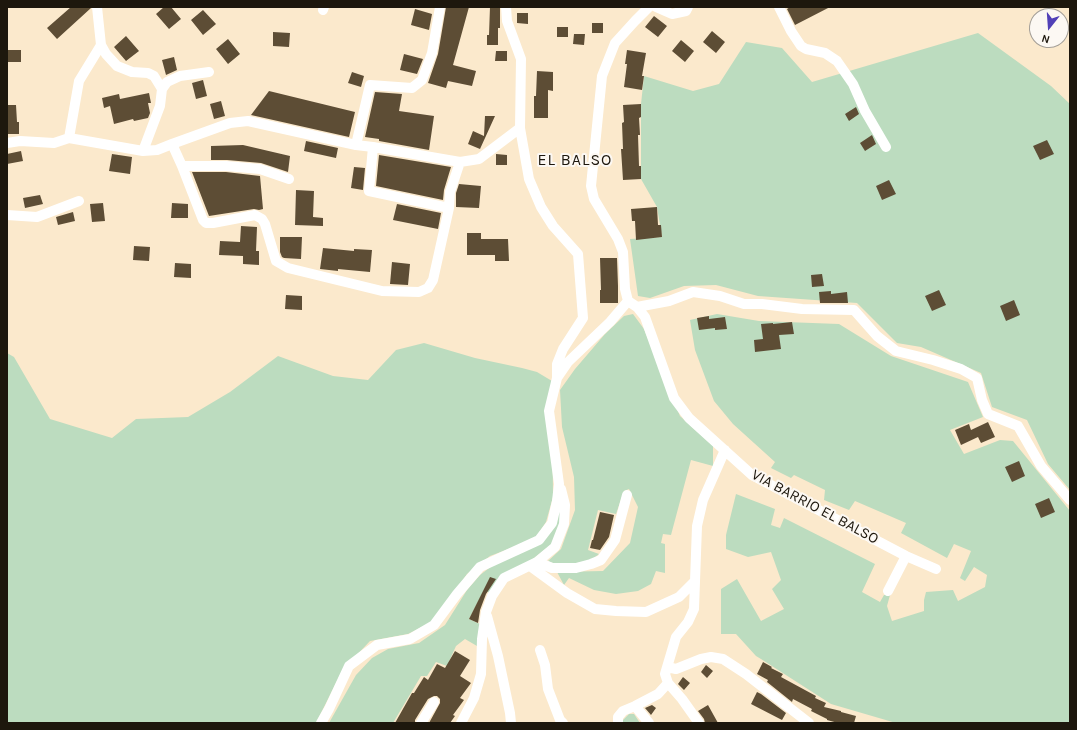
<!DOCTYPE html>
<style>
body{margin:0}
#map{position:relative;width:1077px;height:730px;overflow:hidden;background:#fbe9cc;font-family:Karla,sans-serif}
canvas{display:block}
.frame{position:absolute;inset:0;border:8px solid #1d170d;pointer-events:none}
.north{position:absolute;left:1029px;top:8px;width:40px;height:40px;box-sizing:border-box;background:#fcf8f3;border:1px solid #a39e97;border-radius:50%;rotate:197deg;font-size:11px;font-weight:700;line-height:16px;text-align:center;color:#1d170d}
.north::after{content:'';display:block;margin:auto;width:14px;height:18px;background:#5140b7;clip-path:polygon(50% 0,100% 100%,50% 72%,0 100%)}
</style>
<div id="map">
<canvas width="1077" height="730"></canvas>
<div class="frame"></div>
<div class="north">N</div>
</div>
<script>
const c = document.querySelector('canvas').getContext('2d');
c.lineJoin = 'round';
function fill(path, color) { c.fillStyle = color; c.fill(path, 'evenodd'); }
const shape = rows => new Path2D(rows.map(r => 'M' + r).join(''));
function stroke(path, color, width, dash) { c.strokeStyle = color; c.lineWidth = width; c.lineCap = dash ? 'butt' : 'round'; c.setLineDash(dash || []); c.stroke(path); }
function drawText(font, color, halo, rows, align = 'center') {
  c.font = font + ' Karla,sans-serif'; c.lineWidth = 4; c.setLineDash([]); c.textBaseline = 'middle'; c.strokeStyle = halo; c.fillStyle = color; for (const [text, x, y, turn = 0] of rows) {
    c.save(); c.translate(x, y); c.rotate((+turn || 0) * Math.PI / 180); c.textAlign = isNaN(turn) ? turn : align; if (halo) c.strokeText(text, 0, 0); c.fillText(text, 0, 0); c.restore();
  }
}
fill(shape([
 [978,33,1051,86,1070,104,1070,490,1048,464,1027,420,992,407,981,373,921,347,897,343,857,303,758,296,716,285,684,286,650,298,638,296,630,239,662,237,657,207,641,179,641,104,644,76,693,91,719,84,746,42,782,48,812,82],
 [633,314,644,329,680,416,713,446,713,466,691,460,671,535,663,534,661,543,665,544,665,573,656,571,651,584,638,591,616,594,594,590,569,578,564,585,557,572,603,571,630,543,638,507,629,489,624,491,616,514,598,510,588,550,599,554,590,561,559,566,548,561,561,549,575,510,574,477,562,427,560,390,575,369,605,334,624,316],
 [717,314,759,321,839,324,891,356,968,382,983,417,950,430,964,454,1000,440,1013,441,1070,511,1070,723,896,723,831,704,761,659,756,656,736,634,721,634,721,589,737,579,761,621,784,609,772,589,781,580,771,552,748,557,726,549,726,535,736,494,775,509,771,525,780,528,784,518,875,564,862,592,880,602,884,595,890,595,887,606,892,621,924,611,924,600,926,592,953,590,958,601,985,587,987,575,974,567,965,581,960,578,971,551,954,544,947,558,901,533,906,523,855,501,849,510,824,500,825,490,794,475,791,478,771,468,775,462,733,424,714,401,695,350,690,320],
 [424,343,475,358,522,368,537,372,552,381,553,497,546,522,535,539,490,556,467,574,438,616,430,623,408,634,370,641,353,659,342,671,316,723,7,723,7,353,14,357,50,419,112,438,136,419,188,417,230,392,278,356,333,376,368,380,396,350],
 [563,493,564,515,553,543,490,593,484,590,469,619,480,624,477,646,465,639,456,646,447,666,436,662,427,676,421,676,393,723,329,723,356,675,372,658,388,649,419,643,445,625,467,590,480,575,497,562,537,544],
 [629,714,634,714,640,723,620,723]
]), '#bcdcbf');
fill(shape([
 [71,7,91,7,91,8,57,39,47,28],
 [164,7,171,7,181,19,169,29,156,14],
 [446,7,469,7,453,65,476,71,472,86,448,81,446,88,428,83,438,54],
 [490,7,500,7,500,28,498,28,498,45,487,45,487,35,489,35],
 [790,7,830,7,795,25,787,9],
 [415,9,432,14,429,30,411,25],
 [203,10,216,24,203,35,191,20],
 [517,13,528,13,528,24,517,23],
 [654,16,667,26,658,37,645,27],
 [592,23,603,23,603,33,592,33],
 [557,27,568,27,568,37,557,37],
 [712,31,725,42,716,53,703,42],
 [273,32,290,33,289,47,273,46],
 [574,34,585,34,584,45,573,44],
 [126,36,139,51,126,61,114,47],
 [228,39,240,54,228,64,216,49],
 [681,40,694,51,685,62,672,51],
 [7,50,21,50,21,62,7,62],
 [627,50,646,53,642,76,644,76,642,90,624,87,627,64,625,64],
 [496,51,507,51,507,61,495,61],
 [404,54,423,59,417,74,400,70],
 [174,57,177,70,166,75,162,60],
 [537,71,553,72,553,91,548,90,548,118,534,118,534,96,536,96],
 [352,72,364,76,361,87,348,83],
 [203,80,207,96,196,99,192,83],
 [269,91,355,112,349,137,251,115],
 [375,92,402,94,399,111,434,116,429,150,379,141,379,139,365,137],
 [149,93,151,103,148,103,150,113,148,118,134,121,133,119,114,124,110,106,104,108,102,98,119,94,120,99],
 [221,101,225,116,214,119,210,104],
 [641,104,641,117,639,118,640,135,638,135,639,166,641,166,641,179,623,180,621,149,623,149,622,123,624,122,623,105],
 [7,105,16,105,17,122,19,122,19,134,7,134],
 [856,107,859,114,849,121,845,114],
 [485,116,495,116,480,149,468,144,473,131,484,136],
 [872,135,876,144,865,151,860,143],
 [1047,140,1054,154,1040,160,1033,146],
 [306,141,338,148,336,158,304,151],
 [243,145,290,156,288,172,261,163,227,160,211,160,211,146],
 [21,151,23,161,7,164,7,154],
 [112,154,132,157,130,174,109,171],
 [496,154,507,155,507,165,496,165],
 [379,155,451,167,444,190,443,200,376,186],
 [354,167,365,168,363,190,351,188],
 [192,172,226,172,260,176,263,209,259,210,254,209,209,216],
 [889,180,896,194,882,200,876,186],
 [459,184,481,186,479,208,456,207,456,193],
 [296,190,314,191,313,217,323,218,323,226,295,225],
 [40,195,43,204,25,208,23,198],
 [103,203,105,221,92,222,90,204],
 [172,203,188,204,188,218,171,218],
 [397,204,441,213,438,229,393,220],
 [657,207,658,225,661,225,662,237,636,240,635,221,632,221,631,209],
 [73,212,75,221,58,225,56,217],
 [241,226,257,227,256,251,259,251,259,265,243,264,243,256,219,255,220,241,240,242],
 [467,233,481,233,481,239,508,239,509,261,495,261,495,255,467,255],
 [280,237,302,237,301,259,284,258,282,257,280,252],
 [134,246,150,247,149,261,133,260],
 [323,248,354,251,354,249,372,250,370,272,338,269,338,271,320,269],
 [600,258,617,258,618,286,618,303,600,303,600,290,601,290],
 [392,262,410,264,408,285,390,284],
 [175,263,191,264,191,278,174,277],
 [822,274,824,286,812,287,811,275],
 [939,290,946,305,932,311,925,296],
 [831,291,831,294,847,292,848,303,820,303,819,292],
 [286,295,302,296,302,310,285,309],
 [1014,300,1020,315,1006,321,1000,306],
 [709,316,709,319,725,317,727,329,715,330,715,328,699,330,697,318],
 [792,322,794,334,779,335,781,349,755,352,754,340,763,339,761,324,773,323,773,324],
 [988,422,995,437,981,443,978,437,961,445,955,430,969,424,971,430],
 [1019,461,1025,476,1012,482,1005,467],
 [1049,498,1055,512,1041,518,1035,504],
 [600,512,614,515,609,537,600,550,590,548,592,540,593,540],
 [490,577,496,579,486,594,480,610,478,623,469,619],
 [455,651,470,660,460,676,471,683,460,698,464,700,453,715,455,716,450,723,429,723,440,703,440,699,437,696,434,696,428,699,415,720,415,723,395,723,412,693,414,693,424,677,428,680,437,664,445,668],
 [763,662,772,667,771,668,783,674,781,677,816,696,815,698,826,703,824,707,841,711,841,712,856,716,854,723,838,723,827,720,827,719,811,711,812,709,793,699,792,702,767,682,768,680,757,674],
 [706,665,713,671,707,678,701,672],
 [683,677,690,683,684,690,678,684],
 [757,692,761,694,786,713,782,720,751,704],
 [652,705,656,708,651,715,645,708],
 [708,705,718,723,705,723,704,719,698,711]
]), '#5d4d35');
stroke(shape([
 [506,7,507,21,521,59,520,128,529,179,541,207,553,226,578,254,583,318,563,349,557,364,557,378],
 [649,7,635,21,615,43,602,76,591,186,594,199,618,239,623,252,625,289,628,301,637,307,645,317,674,398,689,418,752,475,906,556,936,569],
 [656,7,672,14,686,11,688,7],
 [779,7,791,31,801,46,806,49,825,53,837,61,853,84,865,111,886,147],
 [323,10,324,7],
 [101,45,106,54,117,66,132,72,148,73,154,76,162,89],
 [69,138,79,81,101,45,97,7],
 [7,143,20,141,54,143,69,138,143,151,157,150,172,144,230,123,248,121,356,145,373,147,460,162,479,159,520,128],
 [172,144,182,166,203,220,206,223,213,223,255,215,262,219,265,224,276,261,288,268,382,291,419,292,428,288,433,280,449,208,450,192,460,162],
 [356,145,370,85,412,88,422,80,432,53,440,7],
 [373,147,369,191,449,208],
 [143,151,160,106,162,89,167,82,180,76,209,72],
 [182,166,226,166,260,169,289,179],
 [7,215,37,217,79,201],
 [637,307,669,301,693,292,720,296,744,304,762,304,802,309,854,310,877,336,896,351,933,360,961,369,977,378,982,400,988,414,1018,426,1041,466,1070,500],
 [537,562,552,568,576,568,591,564,601,560,615,540,627,495],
 [530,566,567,593,595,609,616,611,646,612,679,597,695,581],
 [888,591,906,556],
 [487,616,498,656,510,713,511,723],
 [540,650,545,665,548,689,560,720,563,723],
 [667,667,676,669,701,659,711,657,723,659,746,674,809,723],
 [668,683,682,699,699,723],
 [635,706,649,723],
 [321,723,329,709,349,666,377,645,410,639,434,625,457,594,480,567,539,540,552,523,557,501,559,484,549,411,557,378,568,362,610,322,628,301],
 [421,723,434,702],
 [461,723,474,698,481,674,482,639,486,612,492,596,504,578,537,562,555,547,564,524,565,505,561,489],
 [618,723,618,717,623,711,635,706,658,694,668,683,665,674,676,637,688,622,694,609,697,526,703,500,725,450]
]), '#fff', 10);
drawText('15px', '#1d170d', '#fcf8f3', [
 ["VIA BARRIO EL BALSO",815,507,28]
]);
c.letterSpacing = '1px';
drawText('16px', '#1d170d', '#fcf8f3', [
 ["EL BALSO",575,160]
]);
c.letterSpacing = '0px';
</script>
